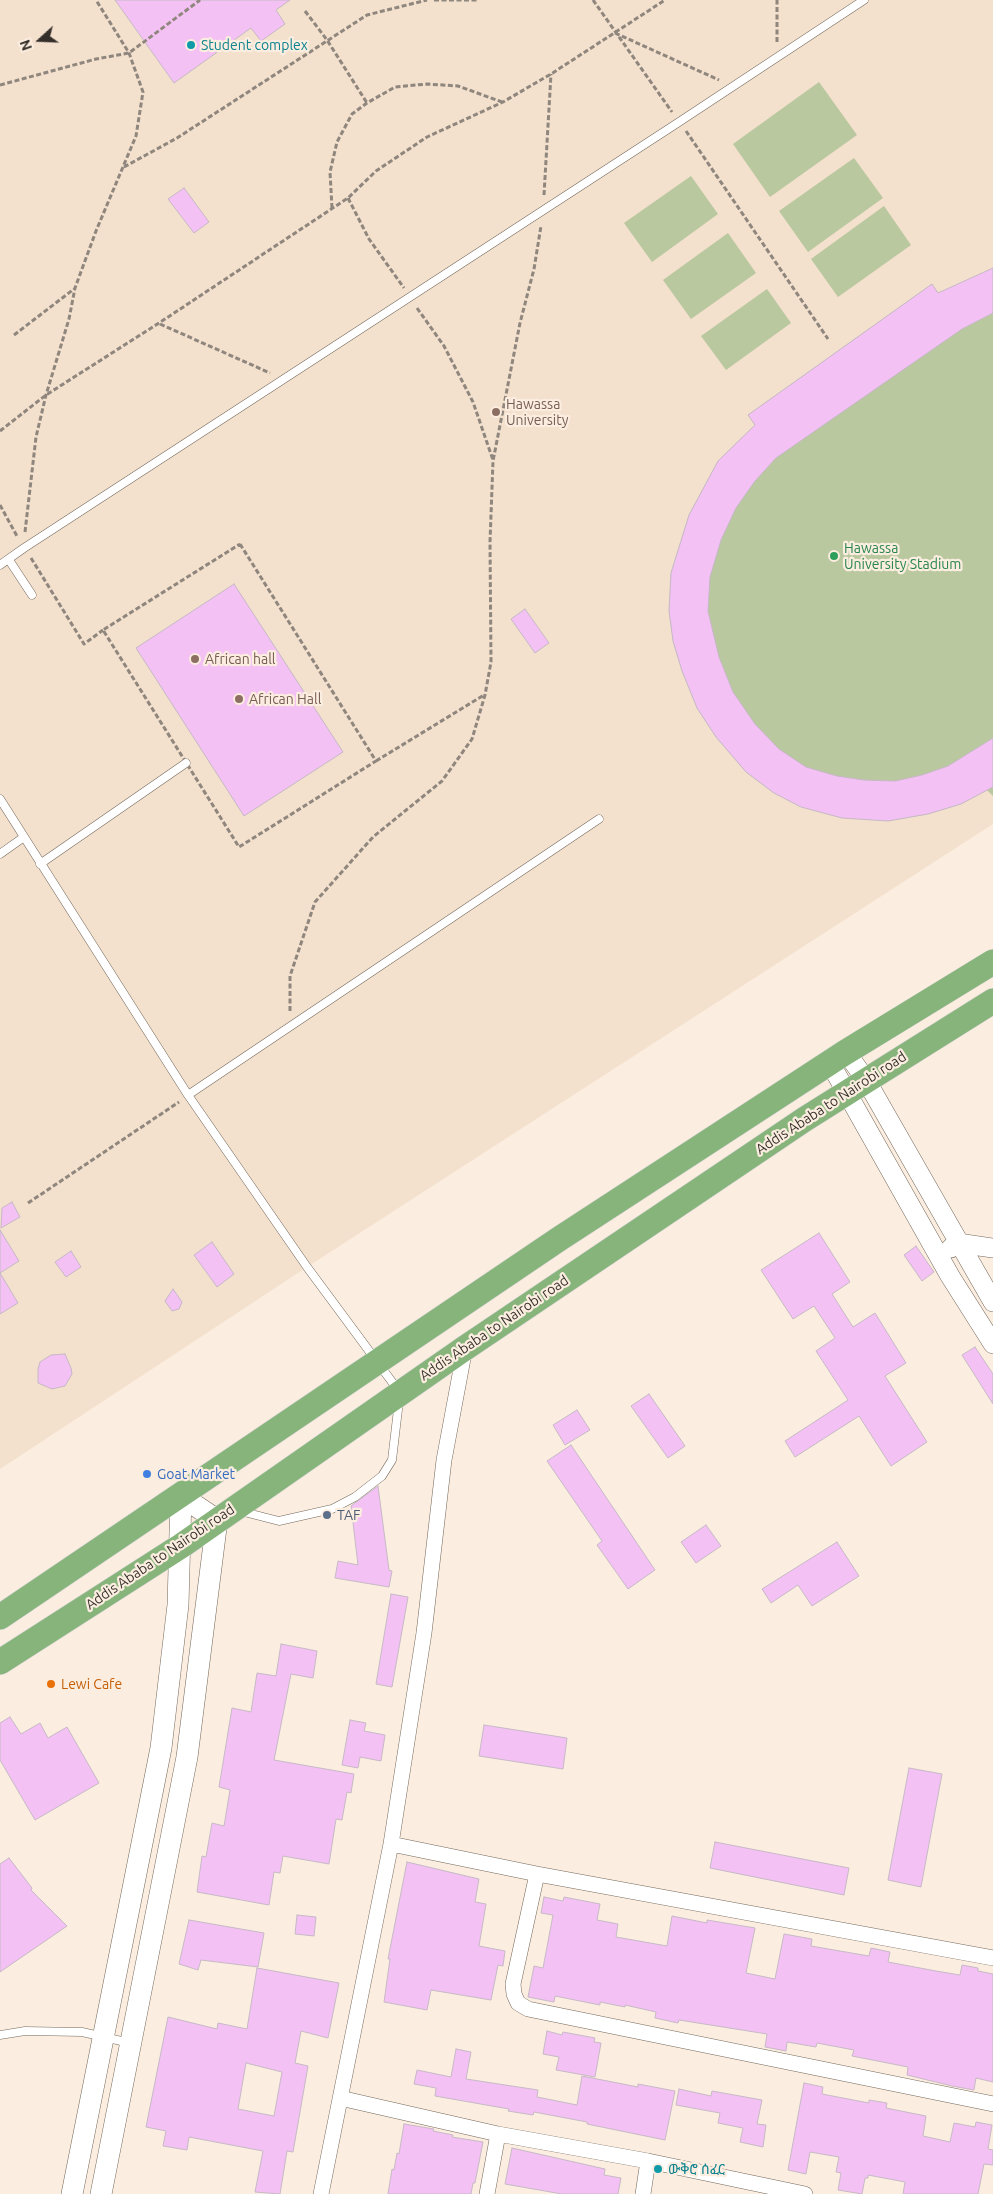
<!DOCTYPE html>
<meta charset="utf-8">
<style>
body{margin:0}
#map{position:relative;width:993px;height:2194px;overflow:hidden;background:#fbeddf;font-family:Ubuntu,sans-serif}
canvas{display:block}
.north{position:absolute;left:15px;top:15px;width:50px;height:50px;-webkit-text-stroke:4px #fbeddf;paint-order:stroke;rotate:250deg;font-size:14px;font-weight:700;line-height:20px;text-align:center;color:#342f2a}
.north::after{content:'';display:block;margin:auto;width:18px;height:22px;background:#342f2a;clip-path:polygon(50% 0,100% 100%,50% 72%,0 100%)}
</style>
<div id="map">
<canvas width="993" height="2194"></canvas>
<div class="north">N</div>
</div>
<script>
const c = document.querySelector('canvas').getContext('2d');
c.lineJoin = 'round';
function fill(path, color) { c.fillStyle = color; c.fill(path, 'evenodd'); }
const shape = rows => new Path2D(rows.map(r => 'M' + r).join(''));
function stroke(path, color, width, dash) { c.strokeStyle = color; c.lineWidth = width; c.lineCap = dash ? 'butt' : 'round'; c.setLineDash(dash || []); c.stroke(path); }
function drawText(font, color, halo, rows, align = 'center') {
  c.font = font + ' Ubuntu,"Noto Sans Ethiopic",sans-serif'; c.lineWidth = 4.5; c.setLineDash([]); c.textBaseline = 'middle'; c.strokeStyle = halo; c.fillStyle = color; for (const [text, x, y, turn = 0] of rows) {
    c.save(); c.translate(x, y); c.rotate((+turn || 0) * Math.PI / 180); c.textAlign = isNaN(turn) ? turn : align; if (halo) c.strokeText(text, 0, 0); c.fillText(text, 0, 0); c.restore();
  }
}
fill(shape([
 [0,0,993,0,993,824,307,1267,0,1469]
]), '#f3e0cd');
fill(shape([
 [819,82,857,135,770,197,733,144],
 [854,158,883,198,808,252,779,211],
 [691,176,718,214,652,262,624,223],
 [884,206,911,245,838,297,811,259],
 [728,233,756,273,691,319,663,280],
 [993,270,993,796,987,790,961,804,928,814,888,821,774,793,746,772,716,737,697,708,682,671,673,641,669,611,671,573,689,515,718,461,755,425,748,415,932,284,938,293],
 [767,289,791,323,726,370,701,336]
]), '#b9c89f');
const building = shape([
 [115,0,290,0,276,10,285,24,261,41,251,28,174,83,115,0],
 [184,188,209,222,194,233,168,199,184,188],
 [993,268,993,313,962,329,776,458,755,481,736,508,721,540,710,577,708,611,719,657,733,692,755,724,779,749,806,767,837,776,864,780,895,781,922,775,948,766,993,738,993,787,961,804,928,814,888,821,842,818,801,807,774,793,746,772,716,737,697,708,682,671,673,641,669,611,671,573,689,515,718,461,755,425,748,415,932,284,938,293,993,268],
 [234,584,343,752,244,816,136,648,234,584],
 [525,609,549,643,535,653,511,619,525,609],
 [12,1202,20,1217,1,1228,2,1208,12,1202],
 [0,1230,19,1261,0,1273,18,1303,0,1314,0,1230],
 [819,1233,850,1282,832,1294,853,1327,875,1313,906,1363,885,1376,927,1442,891,1466,859,1416,795,1457,785,1441,848,1400,816,1351,835,1338,814,1306,793,1319,761,1270,819,1233],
 [212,1242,234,1274,217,1287,194,1255,212,1242],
 [916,1246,934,1272,922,1281,904,1255,916,1246],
 [71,1251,81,1267,66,1277,55,1262,71,1251],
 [173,1289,182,1302,179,1309,172,1311,165,1301,173,1289],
 [975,1347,993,1374,993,1404,962,1355,975,1347],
 [65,1354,71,1368,72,1374,65,1386,52,1389,38,1383,38,1369,40,1362,51,1355,65,1354],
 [649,1394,685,1446,668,1458,631,1406,649,1394],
 [577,1410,590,1430,565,1445,553,1425,577,1410],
 [571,1445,655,1570,628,1589,597,1545,602,1541,547,1461,571,1445],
 [378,1486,389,1570,392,1571,389,1587,335,1578,338,1561,358,1565,351,1506,378,1486],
 [706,1525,721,1546,696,1563,681,1542,706,1525],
 [837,1542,859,1576,812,1606,798,1585,771,1603,762,1589,837,1542],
 [391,1594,408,1597,392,1687,376,1684,391,1594],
 [281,1644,317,1651,313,1678,291,1674,274,1760,354,1774,351,1793,347,1792,342,1820,336,1819,329,1864,283,1856,280,1873,274,1872,269,1905,197,1892,202,1856,206,1857,212,1823,224,1826,230,1790,219,1787,232,1708,251,1712,257,1673,276,1676,281,1644],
 [10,1717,21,1734,40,1723,48,1738,67,1727,99,1783,35,1820,0,1760,0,1723,10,1717],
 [350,1720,366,1723,364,1731,385,1735,381,1761,360,1757,358,1768,342,1765,350,1720],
 [484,1725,567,1738,563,1769,479,1756,484,1725],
 [909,1768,942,1774,921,1887,888,1880,909,1768],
 [715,1842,849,1868,844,1895,710,1868,715,1842],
 [9,1858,32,1888,31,1890,67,1926,0,1972,0,1864,9,1858],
 [407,1862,479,1879,475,1902,486,1904,479,1946,505,1951,503,1966,498,1965,491,2000,431,1990,427,2010,384,2002,390,1959,388,1959,407,1862],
 [544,1897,563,1901,564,1897,600,1904,597,1920,618,1924,616,1937,667,1946,672,1916,707,1923,707,1920,755,1928,746,1973,775,1979,784,1934,812,1939,811,1946,869,1956,871,1948,890,1952,888,1962,936,1971,960,1975,962,1965,978,1968,978,1971,993,1974,993,2082,976,2078,974,2090,952,2086,907,2075,908,2067,852,2056,854,2050,817,2043,816,2047,787,2042,786,2051,765,2047,767,2034,679,2020,678,2023,655,2018,656,2012,625,2005,625,2007,600,2002,600,2005,555,1996,554,2002,528,1997,534,1966,543,1968,553,1915,541,1913,544,1897],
 [297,1915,316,1917,314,1936,295,1934,297,1915],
 [189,1920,264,1933,258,1967,201,1960,198,1970,179,1964,189,1920],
 [257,1968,339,1983,328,2038,301,2031,295,2063,308,2066,293,2152,287,2151,280,2194,255,2192,263,2151,189,2137,187,2150,163,2146,166,2131,146,2127,168,2017,217,2029,218,2023,247,2029,257,1968],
 [246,2063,282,2072,274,2116,238,2109,246,2063],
 [547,2031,562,2035,563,2032,595,2038,594,2042,601,2043,595,2077,556,2070,559,2057,543,2054,547,2031],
 [456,2049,471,2052,466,2079,538,2090,537,2097,577,2105,582,2076,638,2087,638,2084,675,2091,665,2140,587,2124,587,2122,534,2112,533,2115,508,2111,509,2109,435,2096,436,2088,414,2084,417,2070,451,2077,456,2049],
 [804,2083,823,2087,822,2094,869,2103,869,2100,887,2103,886,2108,926,2116,923,2136,950,2142,954,2123,975,2127,976,2122,992,2125,988,2149,993,2150,993,2165,984,2164,978,2194,903,2194,905,2182,868,2175,868,2178,865,2178,862,2194,838,2190,841,2173,836,2172,839,2157,810,2152,806,2174,788,2170,804,2083],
 [679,2089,711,2096,712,2091,762,2100,757,2124,766,2125,763,2147,740,2142,743,2128,718,2123,720,2113,676,2105,679,2089],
 [404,2124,434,2129,433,2131,453,2135,452,2137,483,2142,475,2183,473,2183,471,2194,388,2194,392,2169,394,2170,397,2153,399,2154,404,2124],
 [512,2148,605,2169,604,2175,621,2178,618,2194,562,2194,505,2184,512,2148]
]);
fill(building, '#f3c1f3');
stroke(building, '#c6b9c6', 1);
const service = shape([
 [9,560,32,595],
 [0,565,24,548,679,122,864,0],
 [0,799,188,1095,307,1267,398,1390],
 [0,854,24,837],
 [40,864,186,763],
 [188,1095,599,819],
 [240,1511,279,1521,332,1509,355,1497,382,1476,392,1460,399,1401],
 [0,2035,25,2031,82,2032,130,2043]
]);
const minor = shape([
 [391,1844,537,1874,993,1958],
 [537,1874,513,1984,514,1994,518,2003,528,2009,993,2104],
 [340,2098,498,2134,648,2161,805,2194],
 [321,2194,391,1844,424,1633,444,1460,465,1348],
 [487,2194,498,2134],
 [643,2194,648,2161]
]);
const tertiary = shape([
 [846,1052,866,1080,993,1302],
 [830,1063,950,1276,993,1344],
 [951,1248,958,1243,993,1248]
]);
const secondary = shape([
 [72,2194,161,1748,178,1605,181,1496],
 [101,2194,187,1757,217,1520,181,1496]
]);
const trunk = shape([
 [0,1617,559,1239,846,1052,993,962],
 [0,1662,181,1546,465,1348,805,1119,993,1001]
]);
stroke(service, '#74695c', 9);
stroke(minor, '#74695c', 16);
stroke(tertiary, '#74695c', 20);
stroke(secondary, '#74695c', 22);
stroke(trunk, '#d6d5d4', 26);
stroke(shape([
 [434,0,477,0],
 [593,0,672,112],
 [305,11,327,40,367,103],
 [615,33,719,80],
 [777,42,777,0],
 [0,85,96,59,129,53,200,0],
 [686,131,828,339],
 [124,167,177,138,367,15,427,0],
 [544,195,551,74],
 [348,198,369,239,404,288],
 [332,208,330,172,337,142,352,114,367,103,395,87,427,84,458,86,502,102],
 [417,308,444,346,473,402,493,460],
 [160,324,270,373],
 [14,335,74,289],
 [0,431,46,395,159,323,348,198,376,171,427,137,503,102,551,74,665,0],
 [0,505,18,538],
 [25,532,36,437,46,395,69,319,75,288,96,231,136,136,143,92,129,53,96,0],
 [240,544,376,761,239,847,103,630,240,544],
 [31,558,84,644,103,630],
 [376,761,484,695],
 [290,1011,290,976,315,902,373,837,442,781,472,739,485,695,491,662,490,542,493,461,520,323,534,269,541,226],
 [28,1203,179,1102]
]), '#8f867d', 3, [5, 2.5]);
stroke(service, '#fff', 8);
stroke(minor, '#fff', 15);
stroke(tertiary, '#fff', 19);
stroke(secondary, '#fff', 21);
stroke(trunk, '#86b47b', 25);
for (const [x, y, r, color] of [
 [191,45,5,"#0f9aa8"],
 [496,412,5,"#8d6e63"],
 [834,556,5,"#2e9e5b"],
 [195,659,5,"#8d6e63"],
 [239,699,5,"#8d6e63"],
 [147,1474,5,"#3f7fe0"],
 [327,1515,5,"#5c6f8a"],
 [51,1684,5,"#e8710a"],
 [658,2169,5,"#0f9aa8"]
]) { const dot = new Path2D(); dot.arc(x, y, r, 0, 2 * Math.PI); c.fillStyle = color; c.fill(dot); stroke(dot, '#fbeddf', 2); }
drawText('14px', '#0d838f', '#fbeddf', [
 ["Student complex",201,45],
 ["ውቅሮ ሰፈር",668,2169]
], 'left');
drawText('14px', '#785e54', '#fbeddf', [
 ["Hawassa",506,404],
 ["University",506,420],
 ["African hall",205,659],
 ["African Hall",249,699]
], 'left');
drawText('14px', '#27864d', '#fbeddf', [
 ["Hawassa",844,548],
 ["University Stadium",844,564]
], 'left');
drawText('14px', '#342f2a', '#fbeddf', [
 ["Addis Ababa to Nairobi road",831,1103,-33],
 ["Addis Ababa to Nairobi road",494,1328,-34],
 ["Addis Ababa to Nairobi road",160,1557,-34]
]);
drawText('14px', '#366cbe', '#fbeddf', [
 ["Goat Market",157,1474]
], 'left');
drawText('14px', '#4e5e75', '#fbeddf', [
 ["TAF",337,1515]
], 'left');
drawText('14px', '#c56008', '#fbeddf', [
 ["Lewi Cafe",61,1684]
], 'left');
</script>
